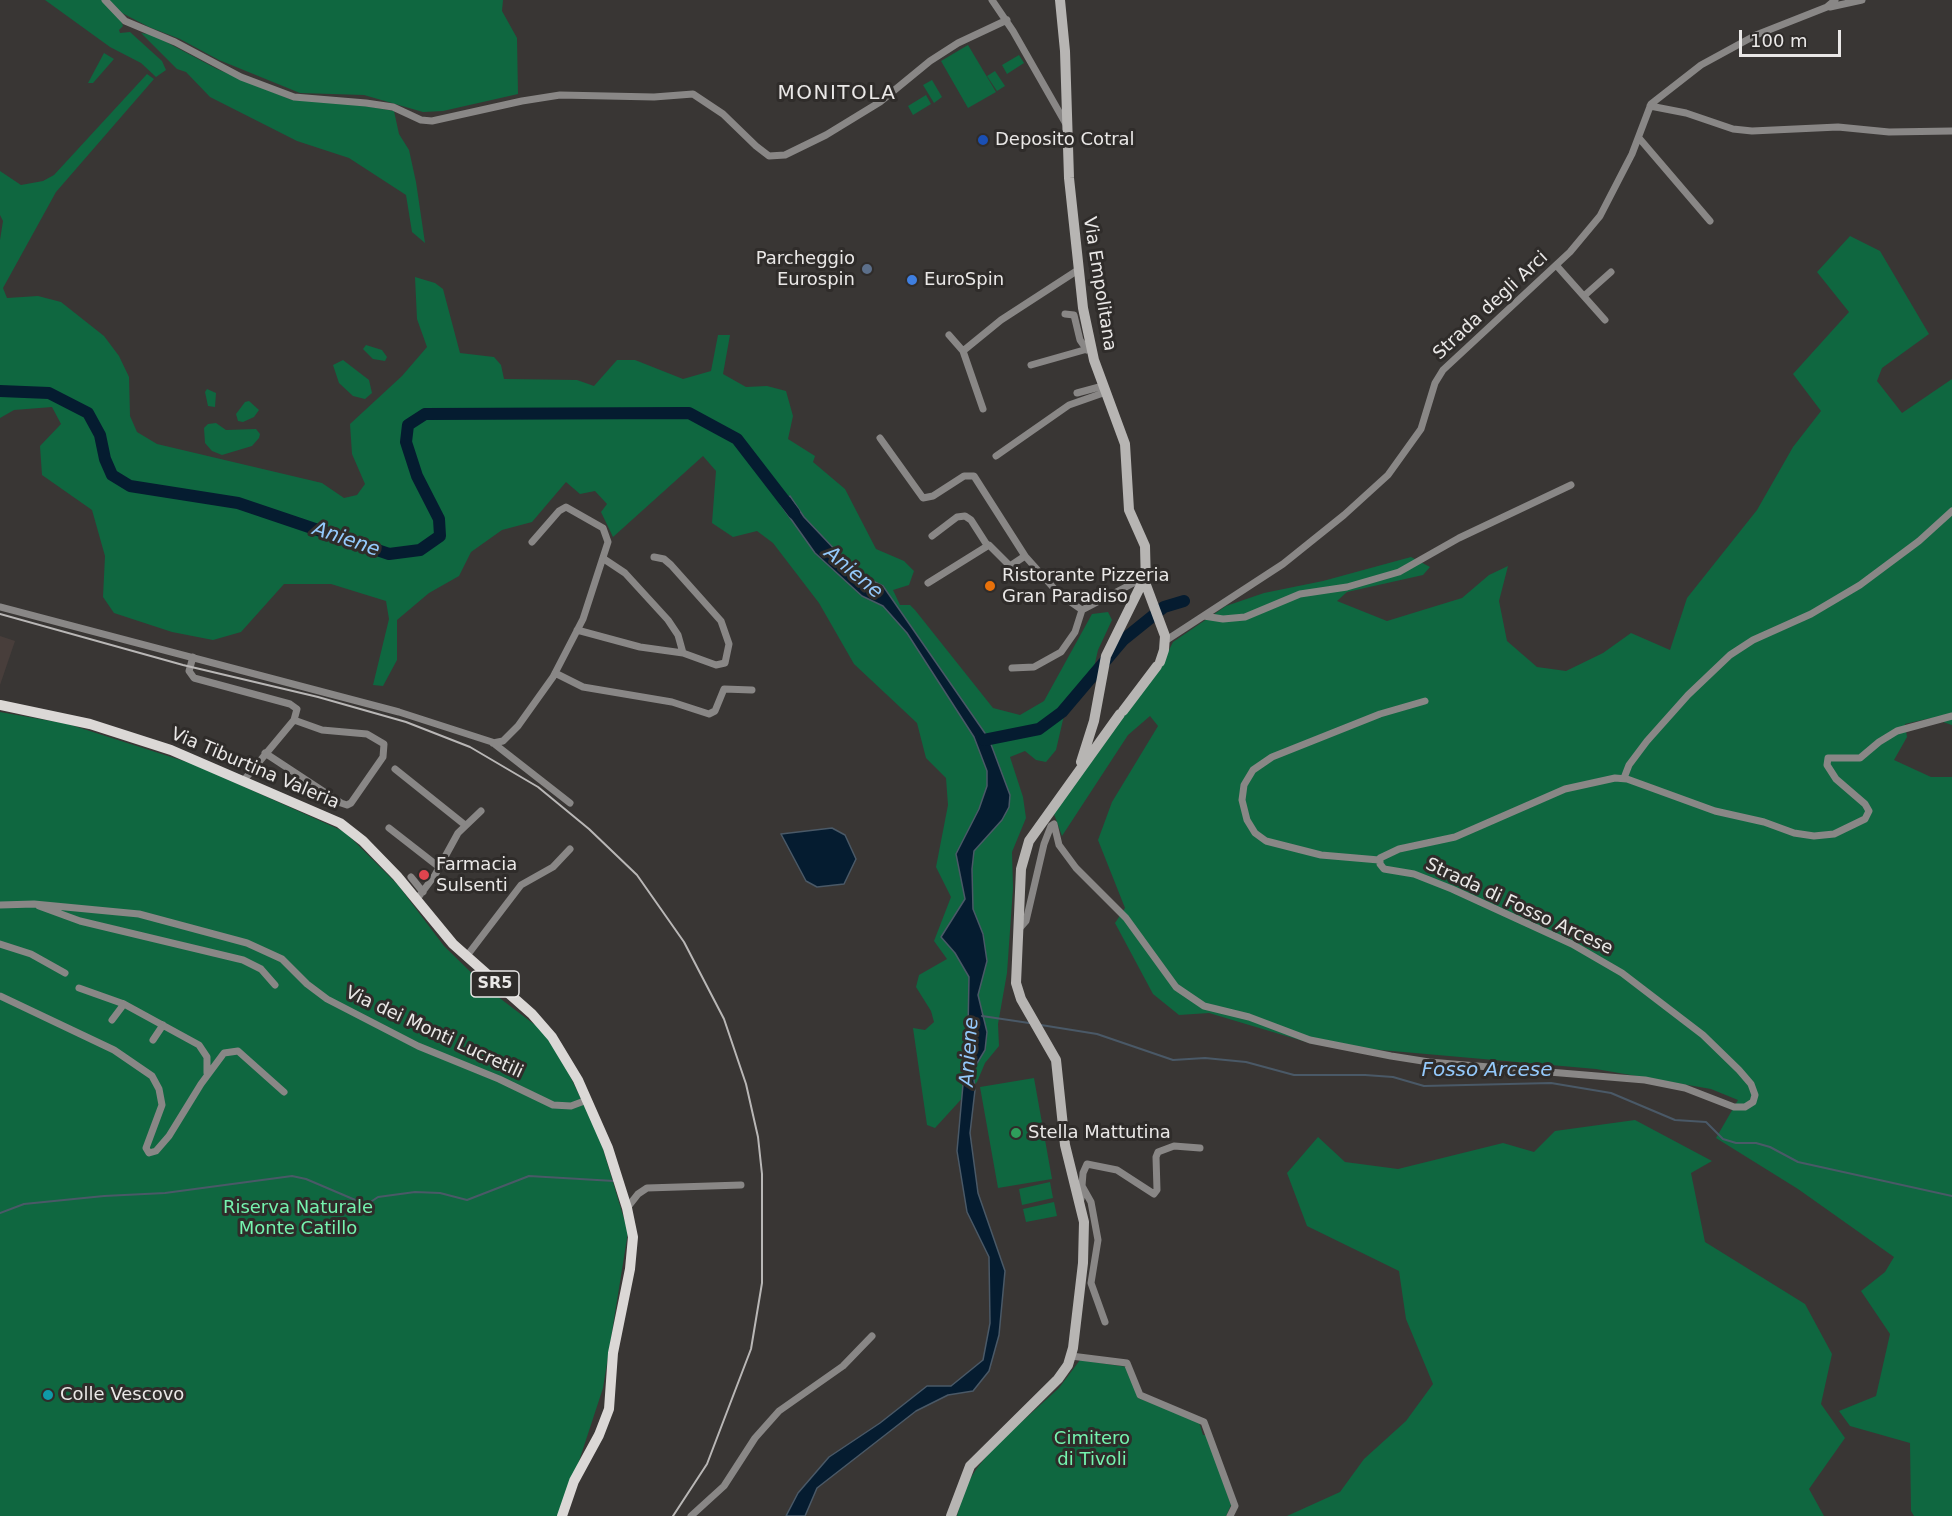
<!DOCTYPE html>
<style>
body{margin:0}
#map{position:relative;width:1952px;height:1516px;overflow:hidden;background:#393634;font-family:"DejaVu Sans",sans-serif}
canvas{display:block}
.scale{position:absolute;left:1739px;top:30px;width:102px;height:27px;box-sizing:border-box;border:3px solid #eae8e7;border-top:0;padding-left:8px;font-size:18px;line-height:21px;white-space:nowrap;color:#eae8e7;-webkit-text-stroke:4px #2f2c2a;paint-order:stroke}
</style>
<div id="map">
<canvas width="1952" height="1516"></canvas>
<div class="scale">100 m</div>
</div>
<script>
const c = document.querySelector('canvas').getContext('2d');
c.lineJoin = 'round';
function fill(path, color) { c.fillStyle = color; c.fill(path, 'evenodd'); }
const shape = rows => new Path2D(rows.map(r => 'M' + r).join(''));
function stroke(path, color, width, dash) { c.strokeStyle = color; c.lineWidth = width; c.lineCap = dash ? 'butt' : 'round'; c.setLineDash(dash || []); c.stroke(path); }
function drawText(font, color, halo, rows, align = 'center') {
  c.font = font + ' "DejaVu Sans",sans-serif'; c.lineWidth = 6; c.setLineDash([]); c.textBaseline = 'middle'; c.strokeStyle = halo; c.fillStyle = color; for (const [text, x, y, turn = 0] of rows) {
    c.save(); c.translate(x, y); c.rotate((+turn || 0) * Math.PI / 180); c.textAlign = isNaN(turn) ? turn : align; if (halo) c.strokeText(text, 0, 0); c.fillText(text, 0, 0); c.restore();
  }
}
fill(shape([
 [0,636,15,641,0,685]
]), '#483e3b');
fill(shape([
 [45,0,103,0,121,21,123,26,119,30,120,33,130,32,162,61,166,70,156,77,141,63,110,47],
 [109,0,503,0,502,11,517,38,518,94,443,111,423,112,364,95,300,93,219,60,180,39,149,27,122,13],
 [141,33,153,35,217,69,292,100,343,102,394,111,399,134,409,150,416,182,425,243,412,232,406,195,349,158,297,141,210,97,186,72,177,69],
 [968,45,996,92,968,108,941,61],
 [104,53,114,59,93,83,88,83],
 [1019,55,1024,63,1007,74,1002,65],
 [995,71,1005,86,997,91,987,76],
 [147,74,154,79,56,192,3,288,7,298,38,296,61,302,104,336,119,356,129,377,130,416,137,432,157,444,322,483,344,498,357,495,365,484,352,454,350,424,402,376,427,347,417,319,415,277,435,283,443,289,460,353,494,357,501,365,504,379,577,380,594,386,617,360,635,360,683,379,711,371,718,335,730,335,723,374,746,387,767,386,786,391,793,416,788,439,815,456,813,462,845,489,876,549,904,561,914,571,909,585,893,590,900,605,910,605,915,610,993,708,1020,715,1044,701,1092,614,1108,612,1112,620,1098,650,1092,676,1065,711,1056,750,1046,762,1036,760,1025,751,1010,757,1023,797,1026,818,1012,852,1013,888,1007,973,998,1024,999,1046,985,1063,977,1082,935,1128,927,1125,913,1028,925,1030,934,1022,931,1011,916,987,919,975,947,959,934,941,951,897,936,867,948,805,946,778,926,758,917,723,854,664,819,603,773,543,757,531,733,537,712,523,716,471,703,456,613,537,601,512,607,504,595,491,580,494,566,482,532,522,502,530,471,552,459,576,429,593,397,620,397,660,383,686,373,685,389,619,386,601,331,584,284,584,241,632,213,640,172,632,114,613,103,597,105,556,92,510,42,475,40,446,61,424,52,407,14,410,0,418,0,240,3,221,0,215,0,171,21,185,43,181,54,175],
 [932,80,942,97,934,103,923,85],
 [926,95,931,104,913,115,908,106],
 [1850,236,1880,251,1929,334,1882,368,1877,381,1902,413,1952,379,1952,725,1931,718,1905,724,1907,737,1894,760,1931,777,1952,777,1952,1516,1914,1516,1911,1511,1910,1443,1850,1426,1839,1411,1876,1396,1890,1334,1861,1291,1885,1272,1894,1257,1798,1189,1716,1138,1738,1100,1711,1089,1596,1069,1313,1044,1209,1013,1179,1015,1153,994,1115,923,1125,908,1098,840,1112,802,1158,726,1150,716,1128,735,1062,836,1054,814,1164,660,1173,642,1226,606,1264,593,1323,581,1411,557,1430,567,1423,575,1347,592,1337,601,1387,621,1462,598,1489,575,1508,566,1499,601,1507,641,1537,667,1566,671,1603,653,1631,633,1670,650,1687,598,1757,510,1793,447,1821,411,1793,374,1849,312,1817,272],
 [366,345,382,350,387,357,385,361,373,359,363,349],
 [343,360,369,380,372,393,365,399,353,396,339,383,333,365],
 [207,389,216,393,215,407,208,406,205,392],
 [249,401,259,410,254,417,243,422,238,421,236,414,245,402],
 [216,423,226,430,256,429,260,434,259,438,252,446,222,455,212,451,205,443,204,428,208,424],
 [0,712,68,724,193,764,345,832,398,885,444,946,489,990,543,1031,568,1072,599,1136,628,1232,603,1388,561,1516,0,1516],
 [1034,1078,1052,1179,998,1188,980,1087],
 [1635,1120,1712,1161,1691,1173,1705,1242,1805,1304,1832,1354,1821,1404,1845,1438,1809,1489,1824,1516,1287,1516,1340,1492,1364,1459,1406,1421,1433,1384,1406,1319,1399,1271,1307,1226,1287,1173,1318,1137,1345,1162,1398,1169,1503,1143,1534,1152,1555,1131],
 [1050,1182,1053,1198,1022,1205,1019,1189],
 [1054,1202,1057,1216,1026,1222,1023,1209],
 [1080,1360,1127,1367,1138,1398,1199,1422,1203,1435,1207,1435,1231,1505,1226,1516,957,1516,965,1487,977,1468,994,1447,1059,1388]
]), '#0f6740');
const water = shape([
 [790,496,804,517,857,573,883,586,989,739,1010,795,1009,807,1002,820,974,851,972,869,973,909,983,934,987,961,978,995,987,1032,985,1050,973,1070,975,1090,970,1133,978,1193,1005,1271,999,1335,989,1371,973,1391,948,1395,916,1411,817,1488,805,1516,786,1516,798,1493,829,1457,880,1423,927,1386,951,1386,983,1360,990,1323,989,1257,967,1212,957,1151,968,1029,969,977,955,953,941,937,965,899,956,854,979,809,987,786,987,771,974,737,907,633,883,606,862,596,815,553,781,505,790,496],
 [832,828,845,835,856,859,844,884,817,887,806,881,781,834,832,828]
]);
fill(water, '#051c30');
stroke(water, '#4a5967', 1.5);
stroke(shape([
 [982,1016,1029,1023],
 [1041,1025,1097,1034,1173,1060,1205,1058,1246,1062,1294,1075,1365,1075,1393,1077,1424,1086,1551,1083,1611,1093,1675,1120,1706,1122,1723,1139,1736,1143,1756,1143,1770,1147,1798,1162,1952,1196],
 [0,1213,24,1204,104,1196,165,1193,292,1176,306,1179,360,1202,369,1203,378,1197,415,1192,440,1193,467,1200,529,1176,614,1181]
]), '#4a5967', 2);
stroke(shape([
 [0,391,49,393,88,413,100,435,105,459,112,475,130,486,238,503,389,554,420,550,440,536,439,519,417,476,406,442,408,425,425,414,689,413,737,439,794,513],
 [984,740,1039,729,1062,712,1123,640,1164,607,1184,601]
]), '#051c30', 12);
stroke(shape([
 [105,0,125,21,175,42,241,77,294,97,366,103,393,107,421,120,432,121,522,101,560,95,654,97,693,94,723,114,756,146,769,156,785,155,826,135,880,102,930,61,958,43,1007,20],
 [992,0,1013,31,1066,124],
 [1830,7,1862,0],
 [1650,106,1686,113,1733,129,1752,131,1838,127,1889,132,1952,131],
 [1639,138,1710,221],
 [1556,265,1605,320],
 [1584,296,1611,272],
 [1065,314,1074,315,1080,340,1087,350],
 [949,335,963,351,983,409],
 [963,351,1001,320,1078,270],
 [1031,365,1091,348],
 [1077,393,1103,386],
 [880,438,923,498,933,496,964,476,974,476,1025,556],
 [996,456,1069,405,1106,392],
 [932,536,957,517,965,516,971,520,987,545],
 [604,559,625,573,668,620,678,635,683,653],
 [928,583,989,545,1010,566,1025,556,1059,594,1082,610,1145,577],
 [0,607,399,712,492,742,570,803],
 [1204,616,1223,619,1245,617,1300,594,1347,587,1399,572,1459,538,1571,485],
 [577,630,640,647,683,653,716,665,725,663,729,644,721,621,671,565,664,559,654,557],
 [1165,641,1283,564,1344,515,1388,475,1421,429,1435,383,1443,370,1570,252,1600,216,1632,154,1651,104,1701,65,1756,35,1827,7,1835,0],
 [193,657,189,671,194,678,290,704,297,709,294,720,244,780],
 [1012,668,1034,667,1061,652,1075,632,1082,610],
 [555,673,583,687,672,702,709,714,715,711,724,689,752,690],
 [493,743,503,741,518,726,553,677,583,619,608,542,603,528,566,507,559,511,532,542],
 [265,753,341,803,347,805,351,803,383,757,384,744,367,734,322,730,294,720],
 [395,769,465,825],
 [1624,778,1629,765,1647,741,1688,695,1730,655,1753,640,1811,614,1860,585,1919,541,1952,511],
 [389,828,439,867],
 [1379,860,1321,855,1266,841,1255,833,1247,820,1242,800,1244,785,1253,770,1272,757,1380,714,1425,701],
 [411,877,423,892],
 [417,899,435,875,458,833,481,811],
 [0,905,34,904,139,914,247,943,282,959,307,984,327,999,418,1046,499,1079,553,1105,571,1106,587,1100],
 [39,906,80,921,243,960,261,969,275,985],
 [1019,929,1026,921,1044,844,1051,826,1054,824,1059,845,1076,868,1126,918,1176,987,1204,1006,1249,1017,1310,1040,1391,1056,1429,1062,1645,1080,1685,1088,1734,1107,1745,1107,1753,1102,1755,1095,1751,1084,1739,1070,1703,1035,1622,973,1572,944,1452,889,1414,874,1384,869,1380,864,1380,858,1399,849,1455,837,1565,789,1615,778,1627,779,1715,811,1764,822,1794,833,1814,836,1834,834,1865,819,1869,811,1865,804,1836,779,1827,765,1828,758,1860,758,1879,742,1897,731,1952,716],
 [0,944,31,954,65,973],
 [466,957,521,885,553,867,570,849],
 [79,988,124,1004,199,1045,207,1057,207,1073],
 [0,996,114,1050,152,1076,159,1089,162,1105,146,1148,149,1153,156,1151,169,1136,201,1084,224,1053,238,1051,284,1092],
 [112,1020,124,1004],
 [153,1040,163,1025],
 [1082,1186,1091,1202,1098,1240,1091,1283,1105,1322],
 [1081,1199,1083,1173,1087,1164,1117,1170,1154,1194,1157,1190,1156,1157,1158,1152,1174,1146,1200,1148],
 [627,1208,638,1194,647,1188,741,1185],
 [1071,1356,1127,1363,1140,1395,1204,1422,1235,1506,1230,1516],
 [691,1516,724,1486,755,1438,779,1411,843,1366,872,1336]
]), '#898786', 7);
stroke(shape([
 [1060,0,1065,51,1069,178,1083,308,1094,360,1125,444,1129,510,1145,546,1146,585,1165,636,1164,650,1160,662],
 [1123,711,1157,666],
 [1081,762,1094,721,1106,656,1145,577],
 [951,1516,970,1466,1058,1379,1068,1365,1073,1348,1083,1263,1084,1222,1065,1145,1056,1060,1021,999,1016,983,1021,869,1029,841,1120,714]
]), '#b7b5b3', 10);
stroke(shape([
 [0,705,90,724,171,750,340,823,363,841,397,876,453,944,532,1014,552,1037,578,1080,608,1148,627,1208,633,1237,630,1269,613,1353,609,1409,599,1435,574,1481,562,1516]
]), '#dbd8d6', 10);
stroke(shape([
 [0,614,183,665,318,697,406,722,470,747,538,787,589,829,637,875,684,942,724,1019,746,1084,758,1137,762,1174,762,1283,751,1349,707,1464,673,1516]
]), '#b9b7b6', 2);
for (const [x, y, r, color] of [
 [983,140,6,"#1a4fb4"],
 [867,269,6,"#5c6f8a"],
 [912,280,6,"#3f7fe0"],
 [990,586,6,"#e8710a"],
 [424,875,6,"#e0444e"],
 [1016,1133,6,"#2e9e5b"],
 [48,1395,6,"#0f9aa8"]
]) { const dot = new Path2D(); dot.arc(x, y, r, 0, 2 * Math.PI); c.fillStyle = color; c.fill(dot); stroke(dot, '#2f2c2a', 2); }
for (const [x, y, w] of [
 [495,984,48]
]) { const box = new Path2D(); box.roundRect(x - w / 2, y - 13, w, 26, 4.5); c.fillStyle = '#2f2c2a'; c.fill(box); stroke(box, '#eae8e7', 1.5); }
drawText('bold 16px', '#eae8e7', null, [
 ["SR5",495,984]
]);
drawText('18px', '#eae8e7', '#2f2c2a', [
 ["Deposito Cotral",995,140],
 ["Parcheggio",855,259,"right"],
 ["Eurospin",855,280,"right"],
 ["EuroSpin",924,280],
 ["Ristorante Pizzeria",1002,576],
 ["Gran Paradiso",1002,597],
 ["Farmacia",436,865],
 ["Sulsenti",436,886],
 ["Stella Mattutina",1028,1133],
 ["Colle Vescovo",60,1395]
], 'left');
drawText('18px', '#eae8e7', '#2f2c2a', [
 ["Via Empolitana",1099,284,81],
 ["Strada degli Arci",1491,306,-43],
 ["Via Tiburtina Valeria",255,769,23],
 ["Strada di Fosso Arcese",1519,907,25],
 ["Via dei Monti Lucretili",434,1033,25]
]);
drawText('18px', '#75f4af', '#2f2c2a', [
 ["Riserva Naturale",298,1208],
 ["Monte Catillo",298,1229],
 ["Cimitero",1092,1439],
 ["di Tivoli",1092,1460]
]);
c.letterSpacing = '1.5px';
drawText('20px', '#eae8e7', '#2f2c2a', [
 ["MONITOLA",837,94]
]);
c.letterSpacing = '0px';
drawText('italic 20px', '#94c9fb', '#2f2c2a', [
 ["Aniene",346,540,19],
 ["Aniene",853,573,40],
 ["Aniene",970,1052,-86],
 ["Fosso Arcese",1487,1071]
]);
</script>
